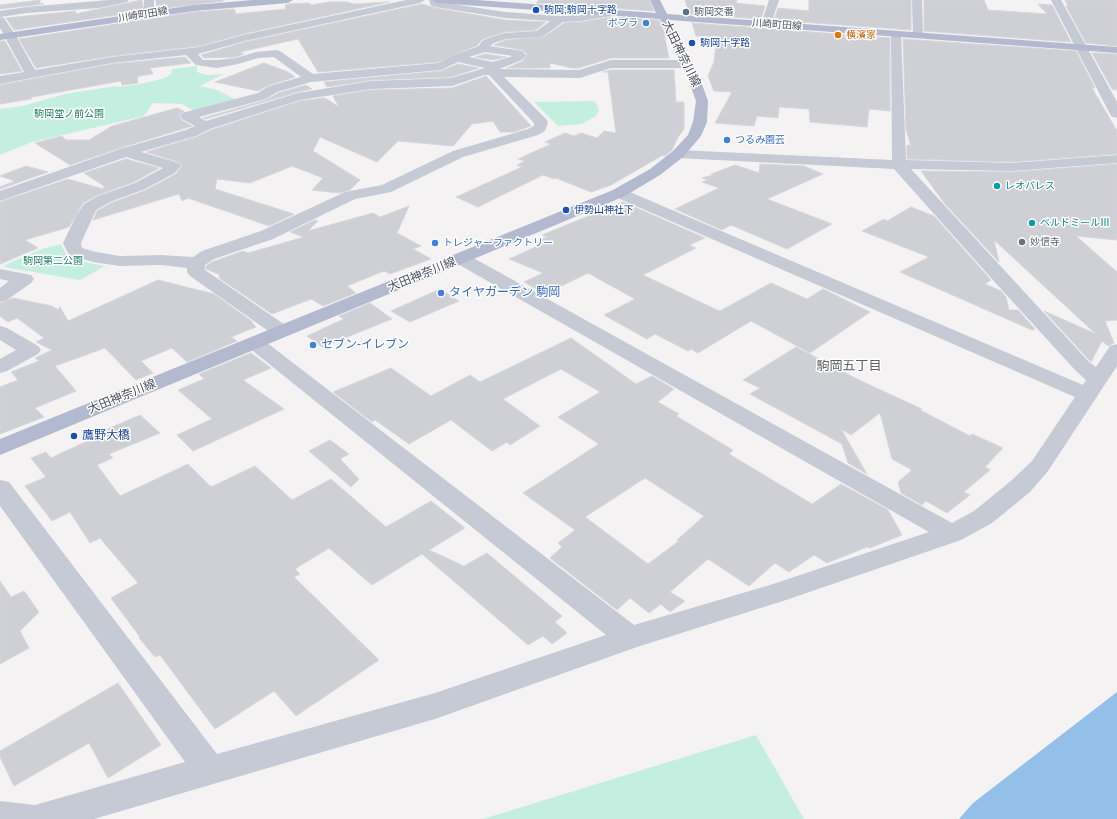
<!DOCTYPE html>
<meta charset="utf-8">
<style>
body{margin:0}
canvas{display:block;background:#f4f2f2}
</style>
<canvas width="1117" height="819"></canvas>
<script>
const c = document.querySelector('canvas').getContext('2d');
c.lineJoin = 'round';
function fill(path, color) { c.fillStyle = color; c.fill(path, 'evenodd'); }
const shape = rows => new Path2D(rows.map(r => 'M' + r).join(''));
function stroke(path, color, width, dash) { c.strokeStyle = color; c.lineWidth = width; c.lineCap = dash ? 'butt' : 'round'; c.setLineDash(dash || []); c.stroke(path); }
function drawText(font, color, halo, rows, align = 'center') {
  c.font = font + ' Helvetica,"Noto Sans JP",sans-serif'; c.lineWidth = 3; c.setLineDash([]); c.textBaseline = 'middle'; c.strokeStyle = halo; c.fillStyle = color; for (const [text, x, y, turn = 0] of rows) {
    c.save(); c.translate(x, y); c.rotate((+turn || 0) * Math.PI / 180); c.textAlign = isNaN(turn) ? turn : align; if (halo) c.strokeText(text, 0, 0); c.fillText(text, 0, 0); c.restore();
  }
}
fill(shape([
 [197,66,197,72,206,75,224,74,200,86,217,90,237,100,195,111,182,104,153,103,144,116,32,142,0,155,0,109,23,106,65,94,115,86,117,87,141,84,165,78,171,74,172,69],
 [595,101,599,110,596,116,582,124,558,126,534,102],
 [61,244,66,254,78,261,105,266,80,280,4,267,7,264,42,249],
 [756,735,804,819,483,819]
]), '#c4eee0');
fill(shape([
 [1117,692,1117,819,959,819,973,803]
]), '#93bfe8');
const building = shape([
 [40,0,40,4,44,4,0,9,0,5,40,0],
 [141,0,142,0,144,11,14,30,6,18,76,11,75,14,141,0],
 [156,0,223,0,223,1,157,9,156,0],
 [539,0,649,0,654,11,536,3,539,0],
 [685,0,737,0,736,3,765,6,761,19,689,14,685,0],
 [809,0,911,0,911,30,774,20,778,8,809,11,809,0],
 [924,0,984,0,988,10,1047,14,1038,4,1052,5,1071,42,924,31,924,0],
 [1065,0,1117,0,1117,46,1086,43,1066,6,1068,6,1065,0],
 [329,2,347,2,354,4,389,2,243,34,199,46,112,56,36,68,19,39,194,12,234,9,236,14,286,9,285,5,289,4,309,3,311,5,329,2],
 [422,4,435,8,505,20,546,22,536,30,505,32,486,38,480,41,478,45,438,62,318,72,298,39,240,52,244,54,236,57,204,58,201,55,245,42,422,4],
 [612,17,659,20,665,34,664,34,669,58,611,58,579,68,571,68,550,63,550,68,507,68,523,61,527,54,522,50,494,45,506,40,544,37,564,23,581,22,612,17],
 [692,23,890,38,890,111,869,109,867,127,810,122,809,109,779,107,778,118,757,116,754,126,715,123,732,92,714,91,708,76,714,62,717,37,696,36,692,23],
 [903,39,1076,51,1095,88,1092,88,1117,131,1117,154,1012,162,907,159,907,145,911,146,906,130,903,39],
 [0,41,5,41,22,71,0,74,0,41],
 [1092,53,1117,54,1117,90,1112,89,1092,53],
 [485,54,506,57,493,60,475,57,485,54],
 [185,57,191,63,150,68,153,74,139,76,139,77,137,77,138,83,122,85,121,81,32,97,31,99,0,104,0,85,112,64,185,57],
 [264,63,288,72,295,77,269,85,258,91,215,82,264,63],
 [458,64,479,68,451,77,371,80,327,87,324,82,441,71,458,64],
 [611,70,674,70,676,102,684,102,684,129,678,137,672,150,665,156,663,155,611,185,591,192,556,178,554,179,543,175,478,207,456,197,522,167,517,165,525,161,518,159,551,144,545,142,565,133,574,136,581,133,597,138,604,131,616,133,608,72,603,72,611,70],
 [486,76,531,126,514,132,500,132,493,121,472,124,453,146,398,141,377,162,320,137,313,151,360,180,350,190,339,193,312,190,323,178,292,166,250,183,217,179,215,189,294,214,269,226,188,198,182,201,179,194,93,220,97,211,111,203,146,190,176,174,182,166,179,162,146,152,196,137,211,130,300,101,325,98,339,107,333,96,371,90,452,88,486,76],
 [306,85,312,89,298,92,206,119,203,118,266,100,278,93,306,85],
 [177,108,184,111,179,115,181,120,192,126,120,148,70,165,35,143,62,136,66,140,89,140,112,126,177,108],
 [126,159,159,168,134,182,98,195,83,203,69,227,25,240,38,248,0,264,0,202,68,179,103,189,104,186,84,173,126,159],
 [760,164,804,166,823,174,767,199,832,224,787,249,731,225,722,230,675,209,719,188,702,182,708,180,702,178,713,175,711,174,735,165,759,173,760,164],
 [1117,164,1117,240,1076,236,1117,272,1117,320,1105,321,1114,343,1108,346,1102,341,1091,362,1044,311,1096,334,994,240,999,262,945,204,921,171,1012,172,1117,164],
 [26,166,48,172,0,189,0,187,15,181,0,176,26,166],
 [623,202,705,238,689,245,696,248,643,275,717,310,720,311,771,283,807,299,823,289,870,312,810,353,751,321,698,353,691,349,688,351,655,334,647,339,604,315,635,299,588,273,545,294,524,282,543,273,509,259,540,245,538,241,547,237,542,235,623,202],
 [409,206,397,233,421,246,413,249,431,259,390,274,384,271,347,286,356,293,323,306,311,299,272,314,219,278,220,275,206,269,206,266,212,262,243,251,248,253,304,237,290,232,315,220,318,221,308,231,373,213,380,217,409,206],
 [911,207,934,216,991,280,985,284,1001,291,1006,297,1009,310,1018,310,1035,329,1032,330,900,272,929,257,862,231,884,219,887,221,911,207],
 [158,280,214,294,253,322,252,323,256,327,231,337,237,341,187,362,172,348,141,361,153,373,136,380,105,348,55,366,76,391,35,408,44,417,0,434,0,387,18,380,11,372,39,361,35,358,52,350,36,342,44,338,17,318,8,322,0,316,0,303,13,298,52,306,58,310,60,307,68,321,158,280],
 [440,289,459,301,410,322,391,311,440,289],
 [370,303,392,319,322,347,307,336,344,319,339,316,370,303],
 [571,338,636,384,652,376,674,389,658,402,679,414,676,416,733,450,729,454,812,504,841,484,888,510,902,535,870,548,867,547,827,563,814,555,789,572,775,563,749,586,708,559,670,592,685,601,670,612,661,604,649,613,630,598,617,610,550,558,562,547,558,543,575,530,523,493,599,444,558,417,600,392,561,369,503,399,540,426,510,445,507,442,492,451,451,420,409,444,375,420,372,422,333,392,391,368,431,396,470,375,480,382,571,338],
 [645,478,704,516,677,540,679,541,648,564,585,517,645,478],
 [796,347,859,380,922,409,920,410,970,436,972,434,1003,448,985,467,990,470,964,492,970,495,947,513,926,501,922,505,901,493,898,482,912,470,892,459,880,413,851,435,841,429,867,474,848,463,842,444,750,394,760,388,743,380,796,347],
 [251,353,271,368,243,380,284,409,193,451,177,435,212,419,178,390,204,379,199,374,251,353],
 [140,415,160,433,109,454,113,458,97,465,120,496,188,464,211,487,255,466,292,500,331,479,386,527,431,501,465,528,429,550,464,566,487,553,562,616,555,622,567,633,552,644,543,636,528,645,422,554,372,585,329,548,295,569,300,574,294,577,379,660,296,716,274,691,215,729,160,655,155,657,139,638,140,637,111,598,138,583,100,538,90,543,70,512,52,521,25,486,46,477,31,458,46,452,51,458,100,435,98,433,140,415],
 [330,440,349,454,340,459,359,479,351,487,309,451,330,440],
 [0,581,11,597,24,591,39,612,20,631,29,648,0,664,0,581],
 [118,683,161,745,108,778,89,743,14,786,0,757,0,751,118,683]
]);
fill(building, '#cfd0d5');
stroke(building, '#d6d6dc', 1);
fill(shape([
 [109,0,129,0,127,2,99,8,27,13,0,17,4,18,16,36,35,70,112,57,199,47,243,35,406,0,425,0,420,3,245,41,198,54,203,60,217,60,236,58,256,52,276,50,280,51,313,74,438,63,452,56,479,46,481,42,486,39,505,33,537,31,550,21,505,18,435,7,431,6,429,0,439,0,439,2,505,12,560,16,581,15,611,10,616,13,611,16,581,21,563,22,544,36,540,37,506,39,494,43,490,46,522,51,526,55,522,60,499,69,579,70,611,60,687,60,691,62,693,64,691,66,687,68,611,68,580,78,504,77,546,119,548,122,545,131,538,135,463,157,391,192,355,199,273,239,214,259,205,265,205,270,288,327,291,331,288,335,281,337,274,335,190,276,187,272,187,268,161,265,120,266,93,262,69,255,63,243,76,216,84,204,98,196,135,183,163,168,126,157,0,201,0,191,120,149,186,130,195,126,182,119,180,116,182,113,258,93,269,86,301,77,274,57,258,58,238,64,217,68,196,65,186,55,112,63,0,84,0,76,24,72,0,28,0,11,27,7,109,0],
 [485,52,513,56,493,62,469,57,485,52],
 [458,62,485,68,451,78,371,81,298,93,206,121,199,117,266,99,277,92,311,82,441,70,458,62],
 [484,75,489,75,534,123,534,126,528,129,453,151,382,185,345,192,261,231,202,251,193,257,161,255,120,256,96,252,82,248,81,243,96,210,110,202,145,189,175,173,181,166,179,163,141,152,196,136,210,129,300,100,371,89,452,86,484,75],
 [144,0,154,0,154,8,158,14,157,16,149,16,144,8,144,0],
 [769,0,779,0,771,24,766,27,761,24,769,0],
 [912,0,922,0,923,35,918,38,913,35,912,0],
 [1051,0,1061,0,1117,102,1117,118,1112,117,1110,114,1051,0],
 [896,31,901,34,906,160,1012,163,1117,155,1117,163,1012,171,911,169,1089,362,1096,367,1110,346,1117,344,1117,366,1048,471,1030,492,992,523,961,540,786,600,637,647,435,719,94,819,0,819,0,801,35,805,185,762,0,506,0,480,9,482,217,754,435,693,606,635,248,347,245,343,248,339,255,337,262,339,634,625,770,585,929,532,456,263,453,259,456,255,462,254,468,255,952,523,974,511,1012,480,1032,461,1075,397,613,196,611,193,613,190,619,188,625,190,1083,385,1086,380,1075,370,1001,289,894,169,678,158,673,157,671,154,673,151,678,150,892,160,891,34,896,31],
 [0,269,31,275,34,279,31,283,7,300,0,302,0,288,9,281,0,279,0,269],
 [0,326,7,328,38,346,41,350,38,354,7,371,0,373,0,359,16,350,0,340,0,326]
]), '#c6cad5');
fill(shape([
 [253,0,293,0,288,3,194,11,0,40,0,34,194,5,253,0],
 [432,0,477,0,656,13,650,0,660,0,667,14,1117,47,1117,53,670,20,699,76,708,101,707,122,701,136,683,157,660,175,625,196,599,207,0,455,0,439,613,190,650,169,673,151,688,135,693,122,696,101,687,76,660,19,437,3,432,0]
]), '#b3b9ce');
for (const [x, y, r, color] of [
 [536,10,4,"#1a4fb4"],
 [686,12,4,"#5c6f8a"],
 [646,23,4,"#3f7fe0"],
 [838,35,4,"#e8710a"],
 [692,43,4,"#1a4fb4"],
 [727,140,4,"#3f7fe0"],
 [997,186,4,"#0f9aa8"],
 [566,210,4,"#1a4fb4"],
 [1032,223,4,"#0f9aa8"],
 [1022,242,4,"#6b7280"],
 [435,243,4,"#3f7fe0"],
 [441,293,4,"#3f7fe0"],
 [313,345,4,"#3f7fe0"],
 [74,436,4,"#1a4fb4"]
]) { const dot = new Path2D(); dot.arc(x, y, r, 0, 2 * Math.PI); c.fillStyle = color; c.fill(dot); stroke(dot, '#fff', 1.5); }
drawText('10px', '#164399', '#fff', [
 ["駒岡;駒岡十字路",544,10],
 ["駒岡十字路",700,43],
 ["伊勢山神社下",574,210]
], 'left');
drawText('10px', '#4e5e75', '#fff', [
 ["駒岡交番",694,12]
], 'left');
drawText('10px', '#4a4f5e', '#fff', [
 ["川崎町田線",143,15,-9],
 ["川崎町田線",777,25,4]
]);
drawText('10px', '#366cbe', '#fff', [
 ["ポプラ",638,23,"right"],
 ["つるみ園芸",735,140],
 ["トレジャーファクトリー",443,243]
], 'left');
drawText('10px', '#c56008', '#fff', [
 ["横濱家",846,35]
], 'left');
drawText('10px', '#1d7d68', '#fff', [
 ["駒岡堂ノ前公園",69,114],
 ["駒岡第二公園",53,261]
]);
drawText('10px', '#0d838f', '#fff', [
 ["レオパレス",1005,186],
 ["ベルドミールⅢ",1040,223]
], 'left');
drawText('10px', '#5b616d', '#fff', [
 ["妙信寺",1030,242]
], 'left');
drawText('12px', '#4a4f5e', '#fff', [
 ["大田神奈川線",681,54,64],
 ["大田神奈川線",422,275,-22],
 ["大田神奈川線",122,397,-22]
]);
drawText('12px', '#366cbe', '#fff', [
 ["タイヤガーデン 駒岡",449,293],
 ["セブン-イレブン",321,345]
], 'left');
drawText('12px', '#164399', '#fff', [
 ["鷹野大橋",82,436]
], 'left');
drawText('13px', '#5e6066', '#fff', [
 ["駒岡五丁目",849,366]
]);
</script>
